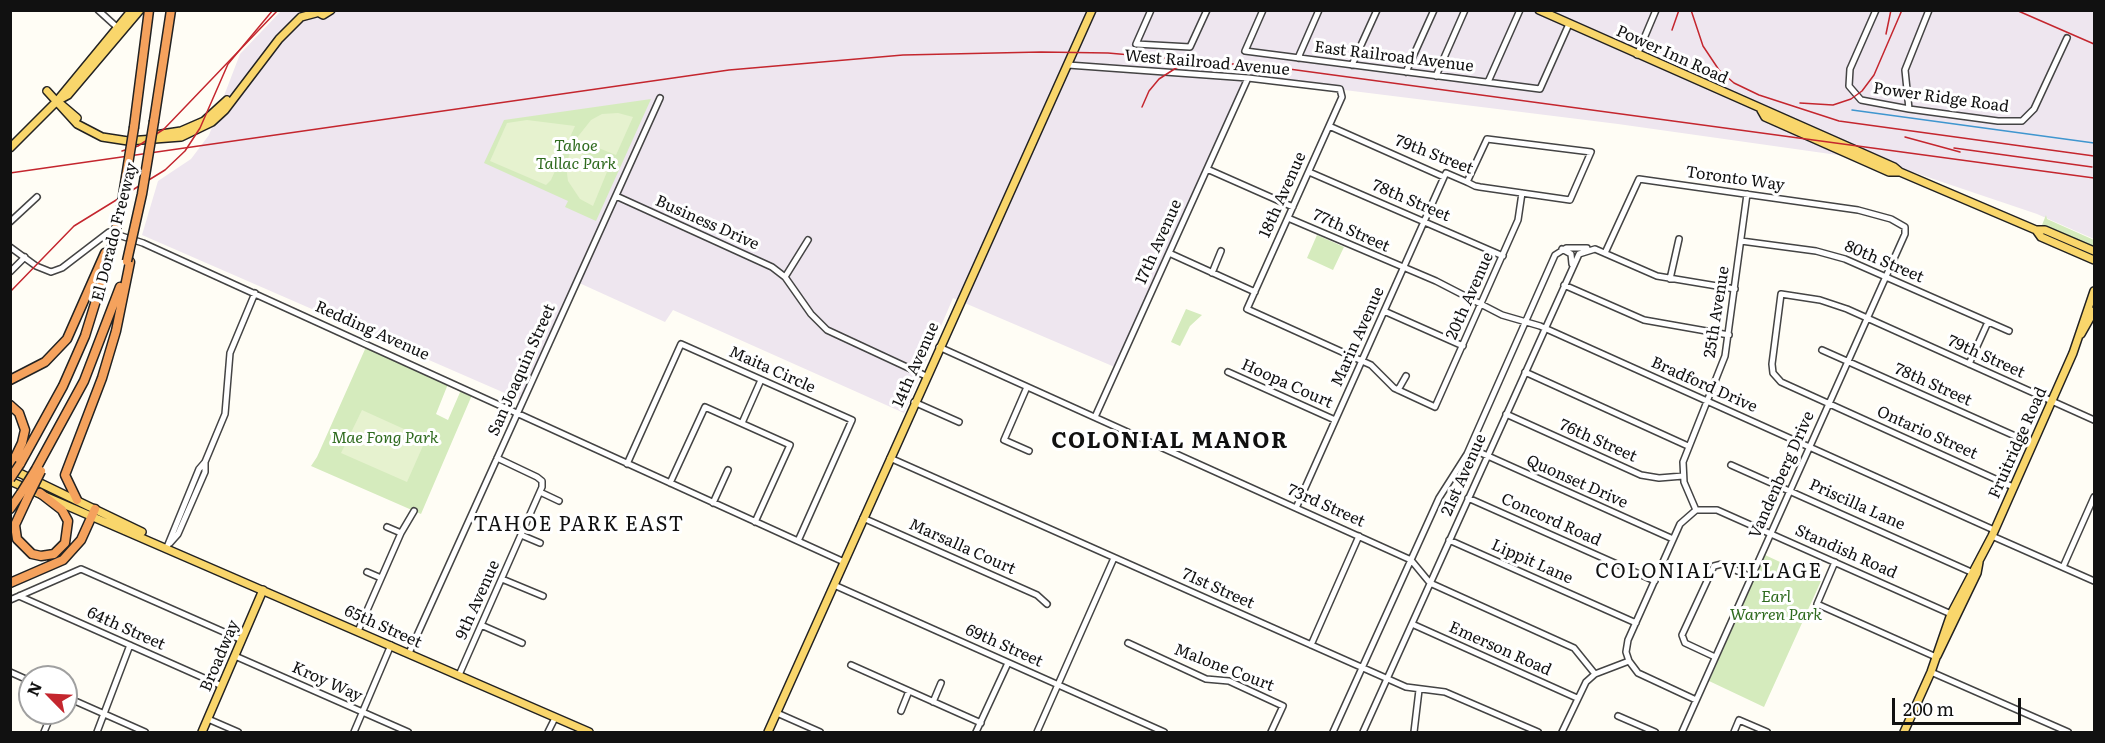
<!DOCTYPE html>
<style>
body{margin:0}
#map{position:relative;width:2105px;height:743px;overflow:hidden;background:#fffdf5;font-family:Literata,serif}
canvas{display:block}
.frame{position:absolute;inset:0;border:12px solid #111;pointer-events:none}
.north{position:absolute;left:18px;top:665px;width:60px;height:60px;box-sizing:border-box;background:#fff;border:2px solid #a0a0a0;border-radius:50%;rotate:294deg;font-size:16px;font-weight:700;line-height:24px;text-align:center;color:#111}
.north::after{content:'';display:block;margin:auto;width:21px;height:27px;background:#c4262e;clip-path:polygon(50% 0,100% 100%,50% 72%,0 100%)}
.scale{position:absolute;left:1892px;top:698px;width:129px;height:27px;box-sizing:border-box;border:3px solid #111;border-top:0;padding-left:8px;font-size:18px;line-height:21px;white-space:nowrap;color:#111;-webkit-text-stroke:4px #fff;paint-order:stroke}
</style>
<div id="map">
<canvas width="2105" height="743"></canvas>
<div class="frame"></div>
<div class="north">N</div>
<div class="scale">200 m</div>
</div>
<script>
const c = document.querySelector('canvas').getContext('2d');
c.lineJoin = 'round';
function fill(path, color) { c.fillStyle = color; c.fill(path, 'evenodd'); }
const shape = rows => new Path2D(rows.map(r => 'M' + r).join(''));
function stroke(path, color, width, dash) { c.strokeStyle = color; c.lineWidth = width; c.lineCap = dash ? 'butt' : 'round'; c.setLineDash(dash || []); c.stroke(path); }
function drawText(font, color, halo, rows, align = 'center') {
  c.font = font + ' Literata,serif'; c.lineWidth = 6; c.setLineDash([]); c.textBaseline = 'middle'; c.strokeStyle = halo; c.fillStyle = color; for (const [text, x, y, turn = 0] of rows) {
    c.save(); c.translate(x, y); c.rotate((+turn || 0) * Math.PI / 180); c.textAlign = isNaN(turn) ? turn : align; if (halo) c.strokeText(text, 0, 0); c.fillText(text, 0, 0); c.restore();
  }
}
fill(shape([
 [281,11,2094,11,2094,239,2037,214,1880,161,1618,124,1248,78,1117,368,953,298,904,413,673,310,665,322,577,282,523,401,142,235,158,181,191,159,209,135,240,54]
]), '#eee6ef');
fill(shape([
 [651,99,596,221,565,207,568,201,484,163,504,120],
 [2046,215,2047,219,2094,240,2094,246,2042,225],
 [1317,235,1344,247,1333,270,1307,258],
 [1186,309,1202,315,1190,326,1180,346,1171,342],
 [366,347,448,384,436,414,448,420,461,390,472,395,421,514,311,466,317,457],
 [1765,555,1821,581,1764,707,1709,681]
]), '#d5ebbd');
fill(shape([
 [618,113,633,117,616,155,576,139,591,120,602,114],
 [527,120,575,126,551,180,546,185,490,161,507,123],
 [571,149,609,167,593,206,580,199,568,181,566,166],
 [362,410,426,439,407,482,341,453]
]), '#e6f2cf');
stroke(shape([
 [1852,110,2094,143]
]), '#3f96cf', 1.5);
const minor = shape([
 [98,10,119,29],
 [1151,10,1136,44,1190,47,1207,10],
 [1263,10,1245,51,1540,89,1569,24],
 [1876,10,1850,69,1849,86,1861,100,1909,109,1998,121,2022,121,2034,109,2067,38],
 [1637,55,1656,10],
 [1298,58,1319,10],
 [1068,65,1248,78,1340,89,1342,97,1247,309,1371,365,1394,388,1435,407,1518,220,1522,193],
 [1352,65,1377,10],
 [1406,72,1434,10],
 [1436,76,1465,10],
 [1488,82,1520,10],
 [1909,109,1905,70,1929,10],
 [1329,126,1444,177,1446,173,1467,182,1475,186,1480,187,1570,200,1591,152,1487,139,1467,182],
 [1207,169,1293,207],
 [1309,172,1503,256],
 [616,196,772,267,785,277,811,314,827,330,926,376],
 [1288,218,1436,281,1502,315,1540,326,1994,530],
 [10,222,37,197],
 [1741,241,1816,251,1845,259,2009,331],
 [10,247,36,266,51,272,62,268,109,232,143,243,844,562],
 [1562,249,1571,254,1572,264],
 [1169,253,1255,292],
 [1605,253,1639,179,1858,210,1891,219,1905,227,1905,234,1682,732],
 [10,272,25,257],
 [1212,273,1221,251],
 [785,277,808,240],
 [1670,279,1679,239],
 [1564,285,1644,320,1729,335],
 [1384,311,1463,346],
 [939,347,1411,560,1430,583,1574,648,1595,674],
 [1822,350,2033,444],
 [1969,364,1988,322],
 [1228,372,1335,420],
 [1525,372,1688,446],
 [1027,387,1004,440,1029,451],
 [1398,390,1406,376],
 [914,402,959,422],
 [1506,414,1641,475,1659,478,1683,476],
 [1095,417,1248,78],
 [742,423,761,380],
 [1470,448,1673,539],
 [890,458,1406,687,1445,692,1538,732],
 [627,464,681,344,852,420,798,541],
 [1731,465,1971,572],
 [670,483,705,407,790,445,755,522],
 [2013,487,1781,382,1773,373,1772,364,1781,294,1820,300,1847,309,2094,420],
 [540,492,559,501],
 [1468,498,1655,581],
 [713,503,728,470],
 [1296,508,1444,177],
 [1696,510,1684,482,1683,462,1725,356,1747,194],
 [863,518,1037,595,1047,604],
 [387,527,401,533],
 [521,535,540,543],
 [1992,536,2094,581],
 [1449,540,1636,623],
 [170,543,178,534,205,472,205,462],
 [167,547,199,469,205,462,225,414,230,353,255,293],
 [1835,562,1817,604,1936,657],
 [2063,567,2094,497],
 [367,572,381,578],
 [502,579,543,596],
 [834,585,1164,732],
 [19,596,222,686],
 [10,600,81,569,242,640],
 [1412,624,1577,698],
 [481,625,522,643],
 [358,631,401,533,414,511],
 [1128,643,1206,679,1229,681,1283,706,1271,732],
 [1311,645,1359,536],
 [409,653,660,98],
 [235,656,408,732],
 [1715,657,1685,643,1682,635,1714,566,1722,564,1751,577],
 [851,665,981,723],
 [10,672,30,681],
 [1931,672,2068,732],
 [459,675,542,487,542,481,537,477,497,458],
 [66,697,145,732],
 [1696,700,1638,673,1629,661,1626,652,1628,640,1680,524,1696,510,1717,510,1951,614],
 [933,702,941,683],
 [901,711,909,691],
 [777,713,820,732],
 [1618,716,1655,732],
 [208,719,238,732],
 [44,732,52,713],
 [97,732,130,645],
 [354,732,391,645],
 [548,732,555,718],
 [976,732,1008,663],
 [1037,732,1114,558],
 [1333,732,1439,498,1467,454,1555,255,1566,248,1587,248],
 [1363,732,1579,254,1595,249,1657,276,1735,289],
 [1414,732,1419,690],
 [1562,732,1586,682,1595,674,1629,661],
 [1734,732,1739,720,1767,732]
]);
const major = shape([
 [314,10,323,15,331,10],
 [1539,10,1894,167,1900,172,2036,230,2045,230,2094,251],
 [47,91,77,124,102,137,128,141,181,137,212,122,225,110,279,39,301,17,316,13],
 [57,101,77,118],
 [57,101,68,95,140,10],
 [1761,110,1765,117,1889,172,1900,172],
 [155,135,181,131,204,121,227,100],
 [10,148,57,101,132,10],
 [2036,230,2041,237,2094,260],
 [2081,334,2094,311],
 [11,469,142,532],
 [10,481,589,732],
 [1937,656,1977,573,1979,562],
 [202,732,263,590],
 [768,732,1092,10],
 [1904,732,1931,672,1951,614,1992,536,2073,353,2094,291]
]);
const highway = shape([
 [154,121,171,10],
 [134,127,149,10],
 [10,380,45,362,67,339,105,253],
 [10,405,19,413,25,430,22,443,10,468],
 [20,464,63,386,85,336,110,255],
 [36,469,84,381,120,287],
 [28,497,15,525,17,539,32,554,41,556,54,554,65,543,68,521,62,510,40,493],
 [77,500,65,475,102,378,116,331,130,262],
 [10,509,21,493],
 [10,583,63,560,81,540,95,509]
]);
stroke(minor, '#444', 8);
stroke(major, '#222', 10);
stroke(highway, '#222', 11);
stroke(minor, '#fff', 5);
stroke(major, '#f9d66b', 7);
stroke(highway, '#f5a25d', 8);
stroke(shape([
 [10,292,74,226,165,170,185,151,200,128,228,64,273,10]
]), '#c4262e', 1.5);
stroke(shape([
 [1691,10,1703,46,1719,70,1734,83,1759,95,1839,121,2094,156],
 [2016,10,2094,44],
 [1672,30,1679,10],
 [1886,34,1891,10],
 [1800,103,1833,105,1851,99,1862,91,1874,75,1902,10],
 [1142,107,1149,91,1159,79,1176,68,1191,64],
 [1905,137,1960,152],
 [1954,148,2092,167],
 [122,151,138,146,164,129,278,10],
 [10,173,729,70,903,55,1041,52,1108,53,1289,69,2094,178]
]), '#c4262e', 1.5);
const highwayBridge = shape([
 [110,255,121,208,134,127],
 [127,261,142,194,154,121],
 [10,479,20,464],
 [21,493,36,469],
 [28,497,41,471]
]);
stroke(highwayBridge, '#222', 11, []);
stroke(highwayBridge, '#f5a25d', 8);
drawText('16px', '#111', '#fff', [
 ["Power Inn Road",1672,55,24],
 ["East Railroad Avenue",1394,57,7],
 ["West Railroad Avenue",1207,63,5],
 ["Power Ridge Road",1941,98,8],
 ["79th Street",1434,155,21],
 ["Toronto Way",1735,179,8],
 ["18th Avenue",1283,195,-66],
 ["78th Street",1411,201,23],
 ["Business Drive",707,223,24],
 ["77th Street",1351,231,24],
 ["El Dorado Freeway",115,232,-76],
 ["17th Avenue",1159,242,-66],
 ["80th Street",1884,262,23],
 ["20th Avenue",1470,296,-66],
 ["25th Avenue",1717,312,-81],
 ["Redding Avenue",372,331,24],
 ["Marin Avenue",1358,337,-66],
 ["79th Street",1986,357,24],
 ["14th Avenue",916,365,-66],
 ["San Joaquin Street",522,370,-66],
 ["Maita Circle",772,370,24],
 ["Hoopa Court",1287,384,24],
 ["Bradford Drive",1704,385,24],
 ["78th Street",1933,385,24],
 ["Ontario Street",1927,433,24],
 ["76th Street",1598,441,24],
 ["Fruitridge Road",2018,443,-66],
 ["21st Avenue",1464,475,-66],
 ["Vandenberg Drive",1782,475,-66],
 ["Quonset Drive",1577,482,24],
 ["Priscilla Lane",1857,505,24],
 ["73rd Street",1326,506,24],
 ["Concord Road",1551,520,24],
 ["Marsalla Court",962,547,24],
 ["Standish Road",1846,552,24],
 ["Lippit Lane",1532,562,24],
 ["71st Street",1218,589,24],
 ["9th Avenue",478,600,-66],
 ["65th Street",383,627,24],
 ["64th Street",126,629,24],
 ["69th Street",1004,646,24],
 ["Emerson Road",1500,649,24],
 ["Broadway",220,656,-67],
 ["Malone Court",1224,668,21],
 ["Kroy Way",327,682,24]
]);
drawText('italic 16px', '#2f6b1f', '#fff', [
 ["Tahoe",576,146],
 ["Tallac Park",576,164],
 ["Mae Fong Park",385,438],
 ["Earl",1776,597],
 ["Warren Park",1776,615]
]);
c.letterSpacing = '1.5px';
drawText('20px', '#111', '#fff', [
 ["TAHOE PARK EAST",579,525],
 ["COLONIAL VILLAGE",1709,572]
]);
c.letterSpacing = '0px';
c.letterSpacing = '1.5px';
drawText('bold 22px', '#111', '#fff', [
 ["COLONIAL MANOR",1170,442]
]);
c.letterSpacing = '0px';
</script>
